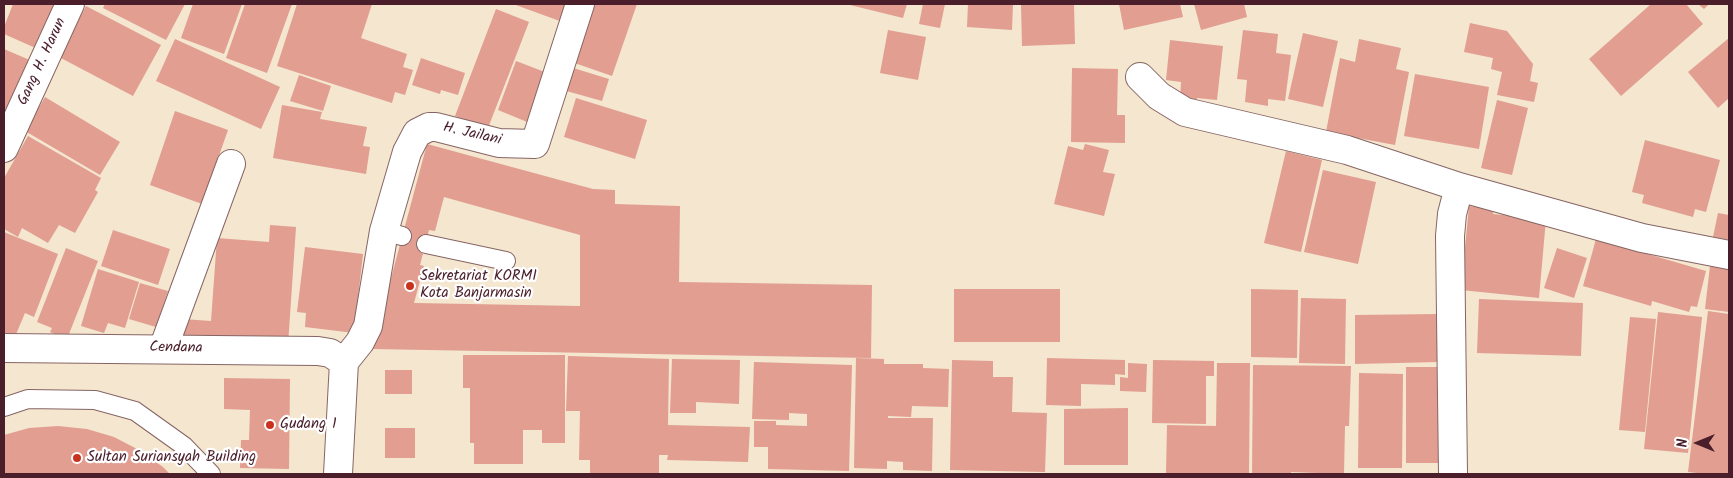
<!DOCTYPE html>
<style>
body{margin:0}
#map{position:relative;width:1733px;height:478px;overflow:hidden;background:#f4e6cf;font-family:Kalam,sans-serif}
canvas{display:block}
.frame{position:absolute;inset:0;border:5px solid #4a1f2b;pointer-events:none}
.north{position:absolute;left:1673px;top:418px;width:50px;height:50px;-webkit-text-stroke:4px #fff;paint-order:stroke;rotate:270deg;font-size:14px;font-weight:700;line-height:20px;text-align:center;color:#4a1f2b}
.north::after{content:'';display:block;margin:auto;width:18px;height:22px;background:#4a1f2b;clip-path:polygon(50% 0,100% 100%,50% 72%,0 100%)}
</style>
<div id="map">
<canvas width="1733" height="478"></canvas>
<div class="frame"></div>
<div class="north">N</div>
</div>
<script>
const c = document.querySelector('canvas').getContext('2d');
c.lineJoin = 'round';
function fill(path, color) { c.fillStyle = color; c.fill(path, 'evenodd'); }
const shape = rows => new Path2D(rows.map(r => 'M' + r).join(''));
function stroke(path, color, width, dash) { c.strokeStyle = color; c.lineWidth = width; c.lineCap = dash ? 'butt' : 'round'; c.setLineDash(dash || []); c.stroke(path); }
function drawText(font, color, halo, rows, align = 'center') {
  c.font = font + ' Kalam,sans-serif'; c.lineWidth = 4.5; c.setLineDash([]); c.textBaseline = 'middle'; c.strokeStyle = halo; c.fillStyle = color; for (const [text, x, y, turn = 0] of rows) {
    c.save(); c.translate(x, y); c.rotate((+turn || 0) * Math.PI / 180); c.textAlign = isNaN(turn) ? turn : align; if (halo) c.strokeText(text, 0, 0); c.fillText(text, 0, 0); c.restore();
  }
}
fill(shape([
 [13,4,59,4,40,50,4,34,4,27],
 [105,4,185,4,166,40,103,8],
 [193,4,242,4,224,54,181,38],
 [245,4,292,4,267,73,226,58],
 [297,4,372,4,361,38,407,54,403,67,413,70,405,95,395,92,392,103,277,66],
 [513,4,575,4,568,24],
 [585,4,637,4,612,76,566,60],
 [846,4,907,4,903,18],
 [923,4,945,4,940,28,919,24],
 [968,4,1013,4,1012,30,967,27],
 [1021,4,1074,4,1075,44,1022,46],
 [1119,4,1180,4,1183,17,1124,30],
 [1194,4,1244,4,1247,17,1201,30],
 [1651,4,1686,4,1703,24,1621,96,1589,59],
 [1698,4,1709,4,1704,9],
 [86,6,161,45,133,96,59,57],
 [496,9,529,22,488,128,455,116],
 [1470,23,1507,31,1533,64,1530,81,1538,83,1534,102,1497,95,1502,72,1491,69,1493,58,1464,52],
 [888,30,926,37,918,80,880,73],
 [1243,30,1278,34,1276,53,1291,55,1285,101,1268,99,1268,106,1245,102,1247,80,1237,79],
 [1303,33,1338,41,1323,107,1288,99],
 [1729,38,1729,98,1718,108,1688,72],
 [175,39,280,87,261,129,156,81],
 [1359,39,1401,48,1396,69,1409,72,1395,145,1326,132,1340,58,1355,62],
 [1170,40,1223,46,1217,100,1197,98,1196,104,1180,102,1181,82,1166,80],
 [4,49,32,61,8,117,4,115],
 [421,58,465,73,458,95,441,90,440,94,412,85],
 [516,61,550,74,532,124,498,110],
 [570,67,609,79,602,101,563,90],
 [1072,68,1118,69,1117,115,1125,115,1125,143,1071,142],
 [1415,74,1489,87,1479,149,1404,136],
 [299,75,331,86,323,111,290,101],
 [45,97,120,142,100,175,25,131],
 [576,98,647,120,635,159,564,137],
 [1497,100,1528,108,1512,175,1481,168],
 [282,105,322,112,320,119,367,127,363,146,370,147,366,174,273,158],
 [175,111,228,130,202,204,150,185],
 [28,136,101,178,95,190,98,192,75,233,59,225,48,243,22,228,18,237,4,229,4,178],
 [1645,140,1720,160,1706,212,1695,209,1693,217,1642,203,1644,195,1632,192],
 [427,144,593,189,615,190,615,204,680,206,679,282,872,285,871,358,372,349],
 [444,197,580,235,580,306,414,303,424,266,420,265,429,230,435,231],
 [1085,144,1109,150,1103,172,1115,174,1104,216,1054,204,1068,146,1083,150],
 [1286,151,1322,160,1301,252,1264,243],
 [1323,170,1376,182,1358,264,1304,252],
 [1469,206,1494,208,1493,214,1546,219,1539,298,1461,290],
 [1718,213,1729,215,1729,240,1713,237],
 [270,225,296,227,288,345,182,337,183,319,211,321,217,238,269,242],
 [113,230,170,249,158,285,101,266],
 [4,232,58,254,34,317,25,313,14,339,4,340],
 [1596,239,1706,271,1697,307,1691,306,1689,312,1652,301,1651,306,1583,286],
 [305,247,363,254,354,333,305,327,306,313,297,312],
 [66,248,98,261,67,339,50,332,52,328,37,322],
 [1557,248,1587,258,1574,298,1544,288],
 [1710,266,1729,269,1729,312,1705,309],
 [98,269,139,282,125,328,108,323,104,333,81,326],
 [140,283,168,291,156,327,129,319],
 [954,289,1060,289,1060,342,954,342],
 [1251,289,1298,290,1297,358,1251,357],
 [1301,298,1346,299,1345,364,1299,363],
 [1479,299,1583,303,1581,356,1477,353],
 [1708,311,1729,314,1729,474,1706,474,1688,472],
 [1658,312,1702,317,1688,453,1644,449],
 [1438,314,1439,362,1355,364,1355,315],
 [1630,317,1656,319,1645,432,1619,430],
 [463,355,565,355,565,443,542,443,542,430,523,430,523,464,474,464,474,443,470,443,470,388,463,388],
 [568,356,669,359,668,425,750,427,748,462,667,460,668,455,659,455,659,474,590,474,590,460,579,460,580,411,566,411],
 [856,358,884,359,884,364,923,364,923,368,949,369,948,407,912,406,911,417,888,416,888,418,933,418,932,471,903,470,903,462,887,461,887,469,854,468],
 [1047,358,1125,360,1125,375,1115,374,1115,385,1081,384,1081,406,1046,405],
 [672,359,740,360,739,404,696,402,696,413,670,413],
 [952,360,993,361,993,377,1013,377,1012,412,1047,413,1045,472,950,470],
 [1153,360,1214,361,1214,376,1206,376,1206,424,1152,423],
 [754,362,852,365,849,471,768,469,768,447,754,447,754,421,776,421,776,425,807,426,807,414,789,413,789,420,752,419],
 [1128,363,1147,364,1146,392,1120,391,1120,377,1128,378],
 [1217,363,1250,363,1249,474,1166,473,1167,425,1216,426],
 [1253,365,1351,366,1349,426,1345,426,1344,474,1291,472,1291,474,1252,474],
 [1406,367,1445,367,1445,463,1406,463],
 [385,370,412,370,412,394,385,394],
 [1359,373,1403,374,1402,468,1358,468],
 [224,378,290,379,289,469,240,468,241,440,249,440,250,410,224,409],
 [1128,408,1128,465,1064,465,1064,409],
 [58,426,87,429,114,437,139,450,163,467,170,474,4,474,4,435,29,428],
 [385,428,415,428,415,458,385,458]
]), '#e19e91');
const service = shape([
 [384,231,402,236],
 [426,244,506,261],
 [4,407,28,399,95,400,135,411,184,446,211,474]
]);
const minor = shape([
 [1140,77,1159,96,1185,112,1347,150,1459,187],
 [4,148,70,4],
 [4,348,318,351,330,353,344,362],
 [163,349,231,164],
 [344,362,360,342,368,326,384,231,407,152,417,133,429,127,436,127,499,143,535,144,580,4],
 [338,474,344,362],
 [1453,474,1450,236,1452,214,1459,187,1642,238,1729,255]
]);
stroke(service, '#866564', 20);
stroke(minor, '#866564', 30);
stroke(service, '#fff', 18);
stroke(minor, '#fff', 28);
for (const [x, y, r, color] of [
 [410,286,5,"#c8321e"],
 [270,425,5,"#c8321e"],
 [77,458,5,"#c8321e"]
]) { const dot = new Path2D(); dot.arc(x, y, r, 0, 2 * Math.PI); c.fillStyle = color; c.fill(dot); stroke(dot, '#fff', 2); }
drawText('15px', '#4a1f2b', '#fff', [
 ["Gang H. Harun",43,62,-65],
 ["H. Jailani",472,135,13],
 ["Cendana",176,349,1]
]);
drawText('15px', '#4a1f2b', '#fff', [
 ["Sekretariat KORMI",420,277],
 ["Kota Banjarmasin",420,294],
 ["Gudang 1",280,425],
 ["Sultan Suriansyah Building",87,458]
], 'left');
</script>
